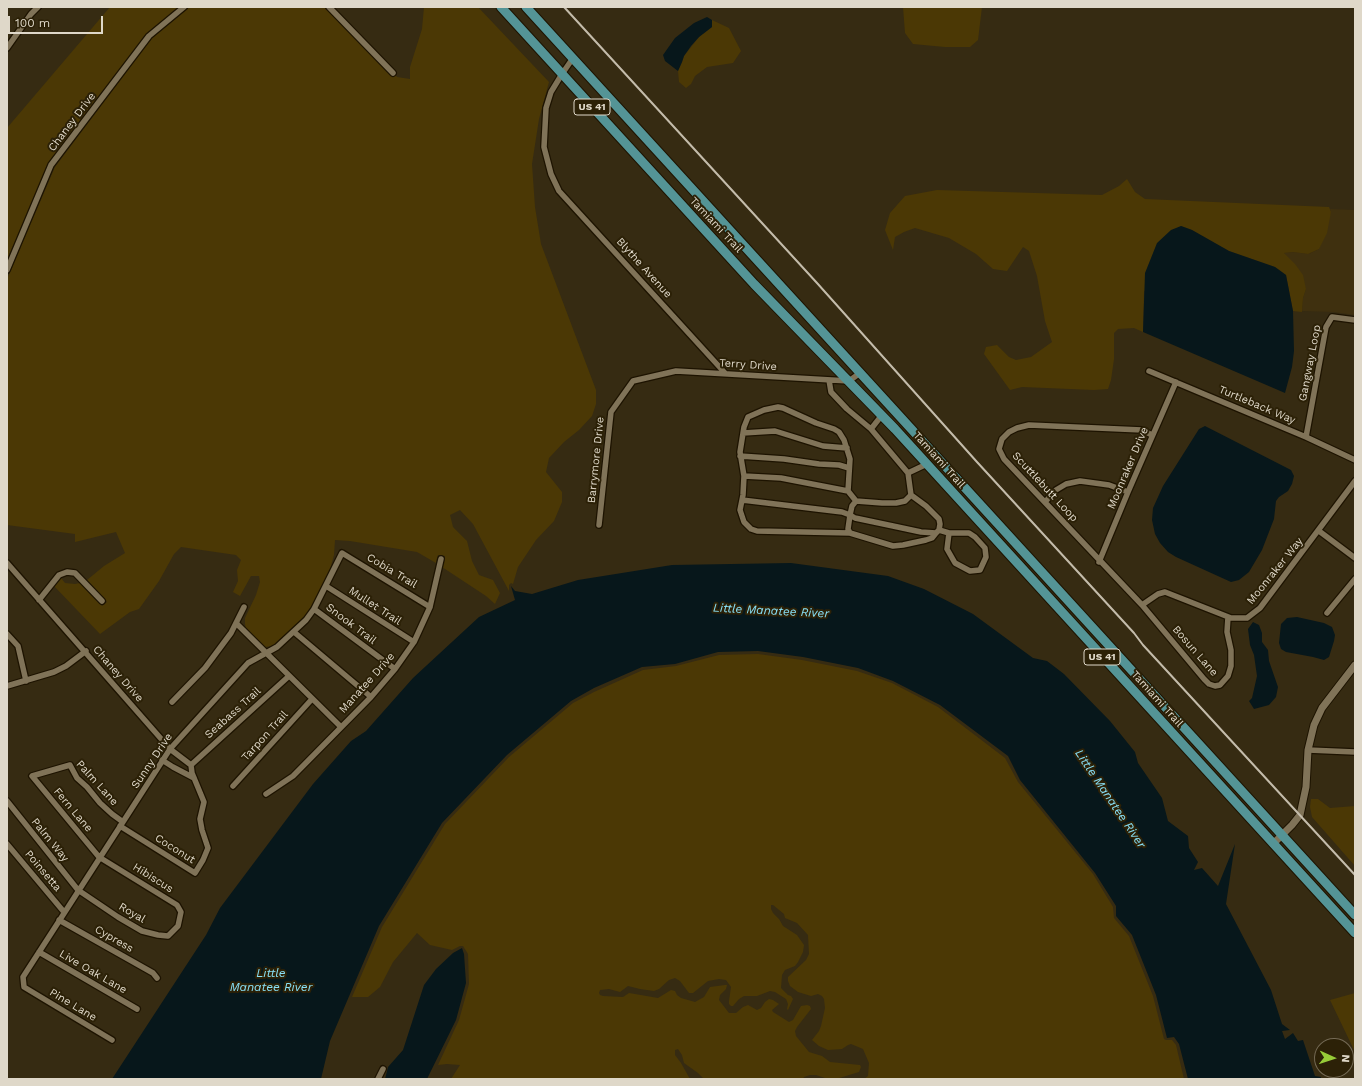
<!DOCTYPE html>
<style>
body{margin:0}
#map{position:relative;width:1362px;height:1086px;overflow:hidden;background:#362b12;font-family:"Work Sans",sans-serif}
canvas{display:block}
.frame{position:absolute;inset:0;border:8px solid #dfd8c9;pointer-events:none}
.north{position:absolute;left:1314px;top:1038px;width:40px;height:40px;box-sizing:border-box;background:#2c2107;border:1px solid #746a55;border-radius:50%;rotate:93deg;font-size:11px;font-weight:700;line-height:16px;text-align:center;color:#dfd8c9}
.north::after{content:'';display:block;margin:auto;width:14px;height:18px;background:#97cc38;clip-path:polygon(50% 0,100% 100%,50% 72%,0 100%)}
.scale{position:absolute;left:8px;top:16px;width:95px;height:18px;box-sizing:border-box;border:2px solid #dfd8c9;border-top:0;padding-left:5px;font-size:12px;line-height:14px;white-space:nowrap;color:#dfd8c9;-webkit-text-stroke:3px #2c2107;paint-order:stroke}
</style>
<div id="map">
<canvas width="1362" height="1086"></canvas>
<div class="frame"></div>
<div class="north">N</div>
<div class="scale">100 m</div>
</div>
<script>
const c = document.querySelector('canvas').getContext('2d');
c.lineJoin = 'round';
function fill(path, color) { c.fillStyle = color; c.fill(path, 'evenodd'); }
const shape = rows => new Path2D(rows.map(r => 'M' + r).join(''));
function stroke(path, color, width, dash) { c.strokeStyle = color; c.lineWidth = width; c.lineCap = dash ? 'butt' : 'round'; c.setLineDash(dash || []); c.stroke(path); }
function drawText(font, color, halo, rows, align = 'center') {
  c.font = font + ' "Work Sans",sans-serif'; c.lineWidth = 4; c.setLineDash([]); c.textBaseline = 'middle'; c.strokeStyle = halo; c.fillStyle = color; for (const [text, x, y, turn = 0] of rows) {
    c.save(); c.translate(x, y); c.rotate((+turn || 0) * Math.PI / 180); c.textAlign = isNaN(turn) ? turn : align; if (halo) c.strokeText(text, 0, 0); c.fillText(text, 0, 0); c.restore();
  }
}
fill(shape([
 [1330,209,1355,210,1355,315,1334,312,1302,311,1303,298,1306,289,1284,253,1293,252,1308,254,1319,249,1331,212]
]), '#3f300f');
fill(shape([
 [110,7,179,7,146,34,48,164,7,260,7,128],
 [190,7,328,7,397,77,410,79,410,67,422,29,424,7,478,7,549,82,539,119,532,164,535,207,541,244,596,390,596,404,592,416,579,430,564,442,549,458,546,472,562,492,562,502,554,521,536,540,518,567,513,584,511,583,509,585,509,591,473,524,460,510,450,515,453,527,467,541,472,561,479,575,493,580,500,593,495,604,486,596,442,567,445,556,438,555,436,563,417,552,350,541,335,540,334,555,329,573,311,607,306,615,274,645,271,646,265,647,246,629,245,624,245,618,256,595,260,582,259,576,251,576,240,596,233,592,238,581,237,570,241,560,236,555,181,547,174,554,159,581,139,609,130,612,100,634,54,586,61,578,65,583,75,584,80,583,102,606,107,602,87,580,104,566,125,553,116,532,75,542,75,534,7,525,7,279,55,167,152,38],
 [903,7,982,7,978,40,970,47,945,47,913,44,905,33],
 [712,20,729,28,741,51,733,63,707,67,695,76,691,84,686,88,679,82,678,71,682,62,684,56,699,37,712,27],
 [1127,179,1135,192,1145,199,1329,207,1331,212,1327,233,1319,249,1308,254,1293,252,1284,253,1295,264,1303,275,1306,289,1303,298,1302,312,1293,311,1286,275,1275,267,1229,251,1192,230,1181,226,1144,292,1143,332,1134,328,1118,329,1114,333,1114,359,1111,380,1108,389,1094,390,1022,387,1010,390,984,354,986,347,997,345,1009,357,1016,360,1031,357,1052,342,1045,321,1037,276,1029,251,1023,247,1007,271,993,269,976,254,949,238,915,228,904,232,895,237,893,250,885,230,890,213,905,196,937,190,1102,195,1119,186],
 [758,654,802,660,857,671,892,683,938,707,1005,758,1018,782,1093,874,1113,907,1114,918,1129,936,1153,996,1164,1039,1166,1040,1172,1040,1176,1045,1184,1079,864,1079,868,1076,869,1063,863,1049,851,1044,848,1045,842,1049,828,1050,819,1046,812,1040,819,1031,821,1026,825,1008,824,999,822,996,818,994,811,996,798,992,790,986,788,981,788,977,806,960,809,954,808,935,797,923,785,918,784,914,773,905,771,905,771,909,773,913,779,919,783,926,797,935,804,945,803,952,798,962,795,966,785,970,782,975,781,988,788,995,791,996,793,999,788,1010,787,1009,788,1004,786,999,775,992,770,991,757,996,744,996,739,999,733,1006,731,1006,729,1004,729,1001,731,987,726,980,719,979,708,981,693,993,689,993,680,981,675,978,669,980,659,989,654,991,640,989,628,986,620,992,609,989,600,990,599,993,600,995,603,996,623,997,629,993,635,994,658,998,671,990,675,991,677,995,681,998,695,1002,704,997,710,987,725,985,727,985,726,989,720,995,719,1000,729,1013,736,1013,743,1007,748,1005,757,1010,761,1008,765,1002,769,999,773,1000,779,1004,772,1010,773,1012,789,1022,793,1020,801,1006,807,1005,810,1006,811,1009,797,1027,795,1031,796,1036,809,1052,822,1056,830,1062,860,1065,861,1067,859,1072,836,1079,828,1079,816,1075,810,1075,804,1077,803,1079,704,1079,698,1073,684,1063,682,1055,678,1049,675,1050,675,1055,681,1063,690,1079,451,1079,460,1065,447,1064,438,1065,459,1020,469,984,468,954,463,946,460,946,452,950,430,945,417,933,393,962,380,987,368,997,352,997,382,927,445,824,509,757,573,703,594,692,643,670,676,666,719,655],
 [1311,799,1318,799,1330,808,1355,806,1355,866,1312,817,1310,807],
 [1355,993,1355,1052,1330,1000]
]), '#4b3805');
fill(shape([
 [707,17,712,20,712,27,699,37,691,46,684,56,682,62,678,71,665,61,663,55,675,38,694,23],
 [1181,226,1192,230,1229,251,1275,267,1286,275,1293,311,1294,351,1292,367,1285,393,1143,332,1145,273,1157,243,1171,230],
 [1205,426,1291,470,1294,476,1292,484,1288,491,1279,497,1276,501,1274,519,1262,550,1249,572,1239,580,1231,582,1176,557,1168,552,1160,543,1155,534,1152,520,1153,508,1163,486,1199,429],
 [791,563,888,576,924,589,973,614,1033,658,1047,661,1064,674,1110,721,1135,752,1138,763,1162,798,1168,821,1188,836,1189,848,1198,862,1194,870,1202,868,1218,886,1235,844,1226,904,1271,990,1282,1024,1290,1030,1282,1031,1285,1039,1293,1033,1298,1041,1303,1040,1315,1076,1321,1077,1321,1079,1188,1079,1179,1044,1174,1037,1167,1038,1156,995,1132,935,1116,916,1116,906,1095,873,1020,780,1008,756,940,705,893,681,858,668,803,657,758,651,718,652,675,664,642,667,594,688,571,701,507,755,442,823,379,926,330,1041,321,1079,112,1079,206,935,220,908,313,784,351,741,366,731,413,678,479,617,515,600,511,586,515,591,532,594,578,580,672,565],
 [1297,617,1324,623,1332,627,1335,635,1334,641,1329,657,1324,660,1313,657,1286,652,1281,649,1279,643,1281,624,1287,618],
 [1253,622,1259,625,1262,633,1262,642,1268,650,1269,661,1278,687,1276,697,1269,705,1254,709,1249,701,1252,698,1257,676,1254,655,1250,645,1248,629],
 [462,948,464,954,466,983,456,1020,427,1079,385,1079,388,1067,403,1050,424,985,436,969,453,953]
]), '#07171b');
const minor = shape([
 [329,7,393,73],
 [7,48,31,14,38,7],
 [573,58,562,74,551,92,546,108,544,147,551,174,559,191,725,373],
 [7,270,51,165,149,36,184,7],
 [1149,371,1306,437,1355,460],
 [829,380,831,392,847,409,871,429],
 [882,415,871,429,908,473],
 [743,433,775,431,823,446,847,448],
 [1152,435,1142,430,1029,425,1017,428,1009,432,1002,439,999,449,1004,459,1142,605,1204,679,1209,684,1215,686,1220,685,1228,676,1231,666,1231,650,1227,632,1228,617],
 [1306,437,1326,327,1332,317,1355,320],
 [740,456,784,459,819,464,839,465,849,468],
 [744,476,781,478,848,491],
 [911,495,926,506,939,519,940,524,939,530,936,533,921,532,893,526,855,518,850,515,852,506,856,501,882,503,896,503,905,501,911,495,908,473,927,464],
 [742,500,842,512,850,515,848,529,850,533,893,546,903,545,926,540,932,538,936,533],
 [1045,502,1056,490,1066,484,1080,481,1109,485,1128,492],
 [599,525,611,412,633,381,676,371,849,381,860,373],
 [939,530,949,533,969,533,975,537,985,548,986,557,980,570,970,571,955,563,947,549,949,533],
 [1319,531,1355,558],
 [850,533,757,531,751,529,744,522,740,510,743,495,744,476,740,452,744,427,748,417,764,410,778,407,783,408,816,423,834,429,839,432,844,440,850,459,848,491,856,501],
 [1099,562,1128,492,1176,382],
 [7,563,170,749,191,765,192,773,204,802,200,819,202,830,208,848,203,860,195,873,120,826],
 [326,586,414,642],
 [39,600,59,575,67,572,75,573,102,601],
 [1142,605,1158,594,1165,592,1231,618,1247,618,1260,608,1355,481],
 [314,609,395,669],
 [1327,613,1355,579],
 [236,623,341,727],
 [294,632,371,697],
 [7,634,18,646,26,681],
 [7,686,54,672,66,666,86,651],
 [172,702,205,668,231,633,244,607],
 [1308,750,1355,752],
 [162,760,173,767,194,778],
 [191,765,289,676],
 [233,786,312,699],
 [266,794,293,776,371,697,395,669,414,642,430,607,441,559],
 [7,801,78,890,118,917,142,931,158,935,168,936,178,926,181,912,177,905,99,857,32,776,70,765,77,778,87,787,100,803,112,814,123,822],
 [7,844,64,912],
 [59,920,153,973,157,978],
 [39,952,137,1009],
 [112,1040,24,987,23,977,170,749,248,663,277,647,306,620,314,609,342,553,430,607],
 [378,1079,383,1069]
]);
const tertiary = shape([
 [1273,844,1292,825,1300,815,1306,787,1308,750,1314,725,1322,708,1355,665]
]);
const primary = shape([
 [501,7,754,284,895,429,1355,933],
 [526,7,1355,915]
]);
stroke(minor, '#1d1300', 8);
stroke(tertiary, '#1d1300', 9);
stroke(primary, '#1d1300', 11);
stroke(minor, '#807358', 5.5);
stroke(tertiary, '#807358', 7);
stroke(primary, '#549496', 9);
stroke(shape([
 [564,7,817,283,977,462,1134,633,1143,645,1355,875]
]), '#c4bcab', 2);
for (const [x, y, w] of [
 [592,107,36],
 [1102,657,36]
]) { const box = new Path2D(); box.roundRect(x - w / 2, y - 8, w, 16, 3); c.fillStyle = '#2c2107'; c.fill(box); stroke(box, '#dfd8c9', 1); }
drawText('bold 10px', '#dfd8c9', null, [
 ["US 41",592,107],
 ["US 41",1102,657]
]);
drawText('11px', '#dfd8c9', '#2c2107', [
 ["Chaney Drive",72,122,-53],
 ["Tamiami Trail",716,225,47],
 ["Blythe Avenue",644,268,48],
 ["Gangway Loop",1310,363,-79],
 ["Terry Drive",748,365,4],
 ["Turtleback Way",1257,405,23],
 ["Barrymore Drive",596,460,-84],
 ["Tamiami Trail",939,460,48],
 ["Moonraker Drive",1128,468,-67],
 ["Scuttlebutt Loop",1045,487,47],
 ["Cobia Trail",392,571,31],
 ["Moonraker Way",1275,571,-51],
 ["Mullet Trail",375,606,33],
 ["Snook Trail",351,624,37],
 ["Bosun Lane",1195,651,49],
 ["Chaney Drive",118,674,49],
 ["Manatee Drive",367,683,-48],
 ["Tamiami Trail",1157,699,48],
 ["Seabass Trail",233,713,-42],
 ["Tarpon Trail",265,736,-48],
 ["Sunny Drive",152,761,-56],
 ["Palm Lane",97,783,48],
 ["Fern Lane",73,810,50],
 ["Palm Way",50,840,51],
 ["Coconut",175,849,32],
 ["Poinsetta",43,871,50],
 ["Hibiscus",153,878,32],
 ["Royal",132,913,30],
 ["Cypress",114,939,30],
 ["Live Oak Lane",93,972,30],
 ["Pine Lane",73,1005,31]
]);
drawText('italic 12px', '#88e0f7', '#2c2107', [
 ["Little Manatee River",771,611,3],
 ["Little Manatee River",1110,799,56],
 ["Little",271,973],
 ["Manatee River",271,987]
]);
</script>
